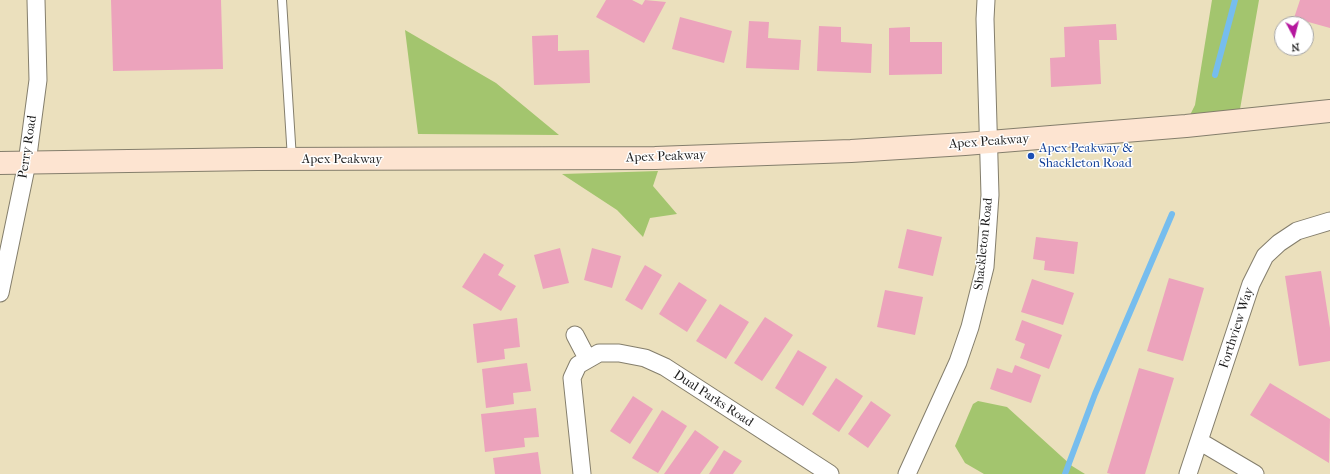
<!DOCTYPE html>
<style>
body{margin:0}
#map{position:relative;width:1330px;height:474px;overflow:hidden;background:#ebe0bd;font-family:"IM FELL French Canon",serif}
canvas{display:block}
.north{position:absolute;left:1274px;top:16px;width:40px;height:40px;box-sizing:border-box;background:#fff;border:1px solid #a4a4a4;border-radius:50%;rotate:173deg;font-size:11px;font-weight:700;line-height:16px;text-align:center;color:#1c1c1c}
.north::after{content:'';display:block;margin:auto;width:14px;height:18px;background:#b5179e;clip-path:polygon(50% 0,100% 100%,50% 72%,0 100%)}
</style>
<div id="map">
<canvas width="1330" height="474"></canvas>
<div class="north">N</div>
</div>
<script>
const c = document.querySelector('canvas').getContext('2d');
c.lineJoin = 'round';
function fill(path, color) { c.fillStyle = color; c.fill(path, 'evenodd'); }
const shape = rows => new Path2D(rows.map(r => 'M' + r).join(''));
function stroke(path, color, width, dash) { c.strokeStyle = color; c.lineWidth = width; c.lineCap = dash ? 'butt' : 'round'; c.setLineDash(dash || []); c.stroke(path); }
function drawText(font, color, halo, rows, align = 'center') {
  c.font = font + ' "IM FELL French Canon",serif'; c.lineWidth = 3; c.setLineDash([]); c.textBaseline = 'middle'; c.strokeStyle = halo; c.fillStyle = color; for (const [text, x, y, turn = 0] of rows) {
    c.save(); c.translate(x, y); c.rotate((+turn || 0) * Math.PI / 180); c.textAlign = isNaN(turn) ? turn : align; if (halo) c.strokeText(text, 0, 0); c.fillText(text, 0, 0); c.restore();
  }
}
fill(shape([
 [1212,0,1259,0,1239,115,1189,117,1195,105],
 [405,30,496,83,559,135,418,134],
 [658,171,653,186,677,214,650,218,643,237,617,210,562,174],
 [978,401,1007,407,1072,466,1085,474,984,474,965,463,955,446,973,404]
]), '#a3c56e');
stroke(shape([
 [1215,75,1235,0],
 [1065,474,1095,394,1172,214]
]), '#76bdee', 6);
fill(shape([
 [111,0,221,0,223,69,113,71],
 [606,0,632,0,642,5,645,0,666,2,644,43,596,17],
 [1300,0,1330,0,1330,28,1294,18],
 [680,17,732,31,724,63,672,49],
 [749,21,769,22,768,38,801,40,799,70,746,68],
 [1116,24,1117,40,1099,40,1101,84,1051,87,1050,58,1065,57,1064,27],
 [819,26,841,27,841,42,872,44,871,73,817,71],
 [910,27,910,42,942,42,942,74,889,75,889,28],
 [558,35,558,51,589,50,590,83,534,85,532,36],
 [907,229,942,237,933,276,898,268],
 [1036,237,1078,242,1074,274,1044,270,1045,261,1033,259],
 [560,248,569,283,543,289,534,255],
 [592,248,621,256,612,288,584,280],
 [484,253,504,265,498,275,516,286,501,311,462,287],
 [645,265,662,275,642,310,625,300],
 [1321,271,1330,328,1330,361,1299,366,1285,276],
 [1169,278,1204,288,1183,361,1147,351],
 [1032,279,1074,293,1063,325,1021,312],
 [679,282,707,300,687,332,659,314],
 [885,290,923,297,915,335,877,327],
 [720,304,749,322,726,359,696,341],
 [765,317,793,335,762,381,734,363],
 [517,318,520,347,504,349,505,359,477,363,473,324],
 [1022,320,1062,335,1049,369,1020,358,1025,344,1015,340],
 [798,350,827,367,803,406,775,388],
 [527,363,531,391,513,393,514,404,486,408,482,369],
 [1015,365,1041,375,1031,403,990,389,997,368,1012,373],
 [1139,368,1174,378,1145,474,1111,474,1107,473],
 [836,378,863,396,839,432,812,414],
 [1270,383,1330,419,1329,463,1250,415],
 [633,396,653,409,630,444,610,431],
 [871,401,891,415,868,448,848,434],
 [536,408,539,437,524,438,525,447,485,452,481,414],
 [662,410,687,426,658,473,632,458],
 [695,430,719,447,700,474,664,474],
 [724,450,742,461,733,474,709,474],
 [538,452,541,474,495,474,493,458]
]), '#eca3bc');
const lane = shape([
 [282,0,292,159]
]);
const street = shape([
 [0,293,27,163,38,80,36,0],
 [575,335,587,358],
 [1199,441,1255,474],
 [582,474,572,378,578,365,599,353,619,353,645,358,665,367,830,474],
 [907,474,958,362,970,327,985,267,990,195,985,19,986,0],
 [1188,474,1251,284,1265,256,1279,243,1297,231,1330,221]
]);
const secondary = shape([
 [0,163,257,159,655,158,851,151,965,144,1186,126,1330,111]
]);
stroke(lane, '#847e6c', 10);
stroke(street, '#847e6c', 19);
stroke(secondary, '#847e6c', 24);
stroke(lane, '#fff', 8);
stroke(street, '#fff', 17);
stroke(secondary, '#fde4d1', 22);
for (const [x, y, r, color] of [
 [1031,156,4,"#1a4fb4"]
]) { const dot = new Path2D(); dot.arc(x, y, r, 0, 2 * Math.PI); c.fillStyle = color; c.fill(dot); stroke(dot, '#fff', 1.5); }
drawText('13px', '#1c1c1c', '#fff', [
 ["Apex Peakway",989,142,-4],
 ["Perry Road",28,147,-81],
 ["Apex Peakway",666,157,-2],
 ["Apex Peakway",342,160],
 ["Shackleton Road",984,244,-84],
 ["Forthview Way",1237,328,-72],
 ["Dual Parks Road",713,399,33]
]);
drawText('13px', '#164399', '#fff', [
 ["Apex Peakway &",1039,149],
 ["Shackleton Road",1039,164]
], 'left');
</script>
